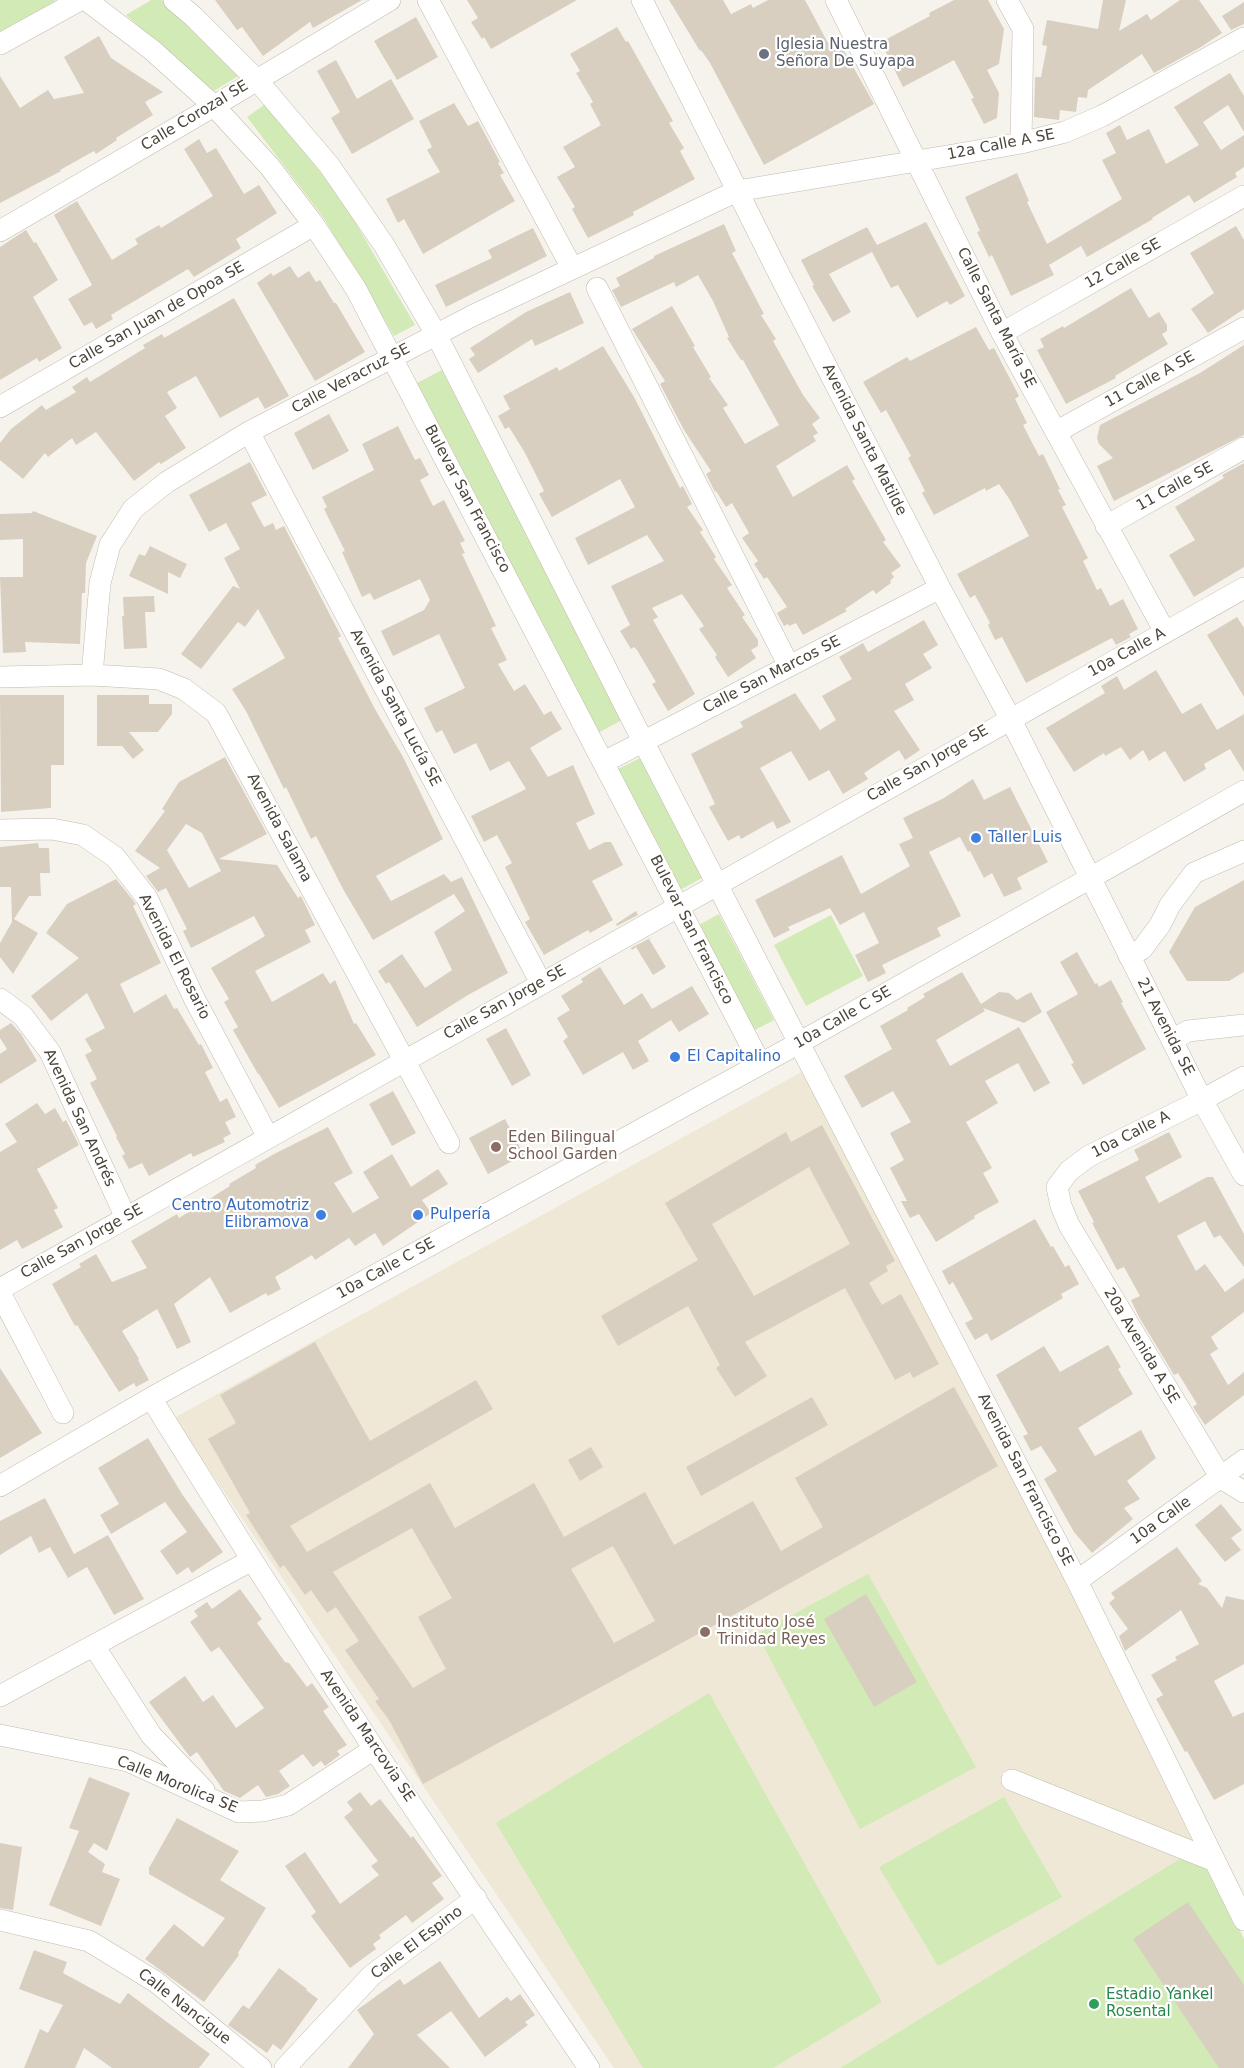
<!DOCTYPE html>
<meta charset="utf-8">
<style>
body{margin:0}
canvas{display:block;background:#f6f3ec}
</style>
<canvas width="1244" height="2068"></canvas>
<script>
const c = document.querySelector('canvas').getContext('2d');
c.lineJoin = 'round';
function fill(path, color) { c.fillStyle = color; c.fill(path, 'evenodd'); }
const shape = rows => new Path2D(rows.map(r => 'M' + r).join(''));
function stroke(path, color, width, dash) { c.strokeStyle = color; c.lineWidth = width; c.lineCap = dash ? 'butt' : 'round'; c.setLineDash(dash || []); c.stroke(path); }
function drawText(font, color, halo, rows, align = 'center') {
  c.font = font + ' "DejaVu Sans",sans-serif'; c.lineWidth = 4.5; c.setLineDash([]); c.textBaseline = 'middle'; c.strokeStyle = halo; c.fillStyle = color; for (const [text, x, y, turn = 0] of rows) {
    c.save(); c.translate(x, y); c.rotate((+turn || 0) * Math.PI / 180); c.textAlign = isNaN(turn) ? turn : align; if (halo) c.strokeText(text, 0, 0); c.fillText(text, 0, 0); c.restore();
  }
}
fill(shape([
 [807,1069,1199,1847,840,2068,614,2068,174,1418]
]), '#efe8d6');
fill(shape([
 [0,0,54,0,59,3,0,36],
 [151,0,162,0,240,75,212,92,126,15],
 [267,103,344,203,415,325,394,336,323,217,247,117],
 [442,370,622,720,598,733,417,383],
 [642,757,704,877,678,891,616,770],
 [719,914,774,1020,751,1032,697,926],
 [831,915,863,976,806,1006,774,945],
 [868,1574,976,1767,860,1829,757,1634],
 [709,1693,882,2002,773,2068,643,2068,496,1823],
 [1004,1797,1062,1897,938,1966,879,1867],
 [1199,1847,1244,1939,1244,2068,840,2068]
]), '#d2eab5');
fill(shape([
 [215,0,362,0,313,28,310,22,263,56,242,27,237,30],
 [467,0,577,0,491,49,484,37,482,39,471,22,478,18],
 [669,0,723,0,731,14,751,4,753,8,768,0,805,0,828,43,837,38,874,104,764,165,710,63,701,50,700,51],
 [954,0,988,0,1004,29,999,64,987,70,999,93,997,118,984,124,971,99,974,98,954,60,903,87,881,42,930,16,929,13],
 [1103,0,1126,0,1119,31,1147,14,1151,20,1180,0,1199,0,1222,33,1201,47,1154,73,1142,54,1088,90,1087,98,1078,97,1076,112,1060,110,1059,120,1034,117,1035,77,1041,77,1047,46,1042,45,1047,20,1098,29],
 [1244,2,1244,24,1231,30,1222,16],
 [416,17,438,57,397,80,374,41],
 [617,27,626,42,628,41,673,121,669,123,684,148,680,151,695,179,633,212,634,215,588,238,572,209,575,207,557,177,575,167,563,147,601,125,590,104,593,102,576,73,580,71,570,54],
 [99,36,111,58,163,92,145,102,153,115,116,138,117,140,96,154,94,151,60,170,61,171,0,203,0,76,20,108,48,90,54,99,84,93,64,57],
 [336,60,357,99,391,79,414,119,352,154,331,118,340,112,317,71],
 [1230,73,1244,96,1244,132,1228,105,1203,122,1221,150,1244,135,1244,167,1235,173,1237,177,1194,203,1189,195,1152,218,1153,219,1087,257,1081,246,1049,265,1054,275,1011,296,992,255,989,257,977,232,980,231,965,197,1017,173,1029,201,1027,202,1047,244,1122,199,1102,160,1116,153,1106,133,1120,125,1127,140,1149,129,1166,164,1199,145,1174,107],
 [454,103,468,126,478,121,500,162,498,163,504,173,500,175,515,201,423,254,404,219,398,223,386,199,440,172,427,150,432,147,419,121],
 [199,139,207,153,216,148,244,194,259,185,277,213,236,239,241,248,194,277,188,269,111,315,113,319,96,329,92,322,84,326,68,299,92,285,54,215,77,201,112,260,138,244,135,239,159,225,161,228,213,196,184,149],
 [926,222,965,296,950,305,947,301,917,318,898,285,891,288,872,252,829,274,851,312,833,322,812,286,814,285,801,260,867,227,877,245],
 [724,224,736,251,732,253,764,314,761,315,776,339,773,341,803,395,820,418,812,424,818,433,813,436,816,441,776,466,793,497,847,465,855,479,852,481,886,540,883,542,901,566,891,573,894,577,890,581,891,583,876,594,873,590,845,609,847,611,803,635,796,623,789,626,788,624,784,626,777,613,787,607,767,577,764,579,754,564,758,561,742,538,749,533,732,503,726,507,716,491,715,492,706,474,711,471,684,430,660,384,665,381,632,329,672,306,695,346,693,347,711,377,709,378,728,405,723,408,745,444,779,425,743,360,741,360,727,338,729,337,713,301,698,275,676,287,674,282,621,307,612,290,620,286,616,278,654,258,654,256],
 [1236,226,1244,240,1244,309,1208,333,1191,309,1214,293,1190,253],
 [533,228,547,256,446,307,435,285,492,258,488,250],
 [26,230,34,243,36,242,58,280,33,297,62,348,39,362,37,358,0,380,0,247],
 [290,266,298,278,309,271,316,282,320,280,334,303,336,303,365,352,315,381,257,283,271,273,273,276],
 [1131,288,1149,318,1159,312,1167,325,1167,331,1162,334,1168,344,1115,376,1116,378,1066,404,1037,350,1044,347,1040,339,1063,326,1064,328],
 [570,292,584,323,535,346,532,339,478,373,469,359,475,355,470,348,526,312],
 [234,298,289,396,265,409,258,397,220,418,196,376,167,392,177,408,165,416,186,448,161,464,159,462,134,481,96,432,76,445,72,438,48,457,45,453,23,479,0,460,0,443,11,429,42,405,46,410,76,392,72,387,87,377,90,382,145,348,143,345,162,334,164,338],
 [976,327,989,350,994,348,1019,396,1015,399,1027,423,1023,425,1039,456,1043,454,1060,489,1058,490,1066,505,1062,507,1088,558,1083,561,1097,590,1101,588,1110,606,1123,599,1138,629,1129,634,1131,637,1116,645,1112,638,1026,683,1002,637,995,640,988,625,990,623,975,595,970,598,957,574,1029,536,1010,500,999,484,986,491,985,488,934,515,922,493,925,491,908,458,911,456,886,410,881,413,863,382,907,357,910,361],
 [1244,345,1244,435,1114,501,1097,466,1113,458,1099,444,1097,438,1100,425,1200,373],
 [603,346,634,397,680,488,683,486,692,504,687,507,703,530,700,532,716,557,714,559,732,585,727,588,745,615,742,617,758,640,758,646,751,650,756,658,728,677,715,657,717,655,699,629,704,626,682,594,652,608,658,617,653,620,695,694,668,711,652,684,656,682,637,650,634,647,631,649,620,631,630,625,611,586,664,561,647,535,588,565,575,538,635,507,620,479,552,517,539,494,544,491,525,453,509,427,505,429,498,416,510,409,503,396,557,367,559,371],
 [329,414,349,451,313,470,294,433],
 [398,426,415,460,420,458,429,475,420,480,433,506,444,500,465,541,460,543,465,553,462,554,496,626,491,628,507,660,498,664,514,691,525,684,544,715,551,711,562,729,530,748,548,777,573,765,595,814,576,823,589,850,605,842,611,842,623,865,592,881,613,920,590,933,588,930,544,955,525,922,530,919,505,867,512,863,497,835,484,842,471,816,526,789,509,761,490,771,476,743,454,754,442,730,436,733,424,708,465,688,439,634,393,656,381,631,424,610,430,600,420,579,374,600,370,593,362,597,342,552,345,551,324,509,327,507,322,497,374,470,362,444],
 [250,462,267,495,251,503,264,527,273,523,276,530,284,526,341,636,338,638,376,711,403,757,443,839,376,876,391,901,444,874,451,882,462,877,508,973,468,995,417,1027,389,982,386,984,378,971,402,954,425,988,452,970,434,932,465,911,454,894,373,940,343,889,316,836,311,839,286,787,284,789,246,711,232,689,285,658,258,609,245,627,238,622,201,669,181,654,233,586,240,589,224,558,240,549,226,523,209,532,189,495],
 [1244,463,1244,567,1194,597,1169,555,1195,540,1175,507,1224,478,1222,475],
 [33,511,97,536,86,563,85,593,82,593,80,644,25,642,26,652,3,653,0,577,23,577,23,539,0,540,0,514,32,513],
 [150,546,187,564,180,578,168,572,168,594,129,576,139,554,145,556],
 [154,596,155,612,145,612,147,648,124,649,122,616,124,616,123,597],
 [1237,617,1244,628,1244,697,1207,635],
 [924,620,938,645,923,654,932,668,905,684,914,700,894,711,920,750,905,760,899,750,864,773,868,779,843,794,829,770,809,781,791,751,760,768,791,822,777,829,773,821,741,839,739,835,728,841,709,807,715,804,691,754,743,727,740,722,795,693,820,730,836,720,822,696,852,679,839,657,863,643,868,652],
 [1156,670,1182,714,1201,703,1217,730,1244,714,1244,772,1230,749,1204,764,1206,769,1184,782,1165,751,1149,761,1143,750,1130,760,1121,747,1105,756,1104,753,1074,772,1046,728,1105,693,1101,686,1117,676,1124,690],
 [0,695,64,695,64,765,51,765,51,808,1,812],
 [97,695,149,695,149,704,172,704,172,714,158,732,129,732,144,750,133,759,122,746,97,746],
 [225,757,267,834,219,859,277,865,298,898,301,896,315,925,305,930,311,942,255,971,272,1002,323,973,330,984,335,980,354,1024,356,1023,376,1055,279,1108,259,1074,258,1074,233,1030,238,1027,224,1002,229,999,211,968,265,936,254,916,191,948,183,931,187,929,166,888,158,892,146,876,160,868,135,851,165,811,162,809,179,782],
 [186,824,202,833,221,871,189,888,167,850],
 [973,779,984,800,1010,787,1048,862,1017,878,1022,889,1004,897,992,873,984,878,970,851,968,852,960,837,929,852,961,916,937,928,941,936,882,965,886,973,868,982,855,955,879,943,864,912,840,925,830,908,788,927,790,930,774,938,755,900,842,855,861,894,910,866,899,844,913,838,903,818,944,798],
 [38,843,39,848,49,848,50,873,40,873,41,896,29,896,14,919,38,933,13,974,0,957,0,943,12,922,11,887,0,887,0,847],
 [116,879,136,904,133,906,161,963,120,984,134,1013,166,994,174,1009,177,1008,199,1045,201,1044,213,1068,205,1072,220,1102,227,1098,236,1117,225,1122,231,1134,223,1138,225,1142,193,1157,191,1153,149,1176,142,1163,129,1169,122,1156,125,1154,116,1137,117,1136,90,1083,97,1079,85,1055,92,1051,85,1039,105,1028,87,993,51,1021,31,996,79,958,46,933,67,904],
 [1244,880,1244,972,1229,981,1187,981,1169,952,1195,907],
 [636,911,638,915,617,926,616,924],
 [652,937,649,939,666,967,653,975,636,947,632,950,631,948],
 [1077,952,1095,984,1097,983,1099,987,1111,980,1123,1002,1121,1003,1146,1049,1083,1085,1071,1064,1074,1063,1046,1012,1078,994,1060,962],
 [600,967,624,1005,642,993,652,1009,692,986,709,1014,679,1032,671,1020,638,1041,649,1061,633,1070,623,1052,583,1075,563,1041,568,1037,557,1018,570,1010,561,996,583,982,581,979],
 [962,972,981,1004,999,992,1009,993,1017,1000,1031,992,1042,1012,1024,1023,983,1008,985,1011,936,1040,950,1066,1019,1027,1050,1083,1034,1092,1018,1063,985,1081,998,1103,966,1122,992,1168,983,1173,999,1202,974,1216,975,1218,936,1242,919,1214,910,1218,901,1201,907,1201,890,1168,904,1160,890,1133,911,1122,893,1091,862,1108,844,1076,892,1049,880,1026,908,1010,907,1008,925,997,923,994],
 [11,1023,21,1034,37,1061,0,1084,0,1054,7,1049,0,1038,0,1030],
 [506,1028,531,1075,512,1086,486,1039],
 [393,1091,416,1133,392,1146,369,1104],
 [37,1103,45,1114,55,1108,63,1122,66,1120,79,1145,37,1169,58,1208,54,1210,63,1227,22,1249,17,1240,0,1250,0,1152,17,1142,5,1124],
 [505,1119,524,1155,488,1174,469,1138],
 [822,1125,895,1261,886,1266,888,1271,869,1283,882,1305,901,1294,939,1364,913,1378,910,1372,895,1380,845,1288,745,1342,767,1376,735,1397,716,1368,720,1365,688,1306,618,1346,601,1316,698,1260,665,1203,786,1132,791,1142],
 [809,1167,850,1244,754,1296,712,1224],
 [328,1127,353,1173,334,1183,353,1213,379,1198,363,1172,392,1154,411,1187,438,1169,448,1184,422,1200,431,1213,383,1246,375,1233,355,1246,349,1238,315,1260,312,1255,275,1277,281,1289,268,1296,266,1293,230,1313,210,1277,174,1304,191,1342,177,1349,157,1309,122,1331,139,1359,138,1360,149,1380,136,1387,134,1383,119,1392,77,1325,75,1326,52,1284,81,1267,79,1264,96,1254,112,1282,147,1268,131,1241,177,1214,179,1218,230,1186,229,1184,256,1168,255,1165,274,1154],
 [1169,1132,1182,1157,1145,1177,1159,1203,1207,1177,1213,1177,1244,1234,1244,1267,1220,1235,1214,1238,1205,1221,1177,1236,1196,1271,1205,1264,1225,1292,1244,1278,1244,1312,1211,1337,1218,1349,1210,1354,1228,1385,1244,1372,1244,1395,1205,1425,1193,1407,1197,1404,1178,1373,1174,1375,1139,1317,1131,1300,1140,1296,1124,1267,1117,1270,1092,1223,1094,1222,1078,1191,1139,1160,1134,1150],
 [1035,1219,1051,1247,1053,1246,1065,1267,1069,1265,1079,1284,1061,1294,1063,1298,991,1341,987,1333,975,1340,965,1323,973,1319,953,1282,949,1285,942,1271],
 [315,1342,370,1441,476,1380,493,1409,290,1526,307,1552,430,1483,455,1528,534,1483,564,1537,645,1492,674,1545,753,1501,781,1551,823,1527,795,1478,954,1387,998,1466,746,1608,423,1784,389,1720,375,1701,379,1699,345,1650,359,1641,336,1607,327,1613,311,1590,305,1595,284,1565,280,1568,246,1515,250,1513,208,1439,236,1423,220,1395],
 [412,1528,452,1598,418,1617,446,1669,413,1688,333,1572],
 [613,1546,655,1621,614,1643,571,1569],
 [1108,1345,1121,1367,1118,1369,1133,1394,1078,1428,1095,1456,1141,1430,1156,1458,1127,1481,1140,1499,1124,1508,1133,1519,1092,1553,1074,1532,1044,1479,1057,1471,1041,1446,1031,1451,1023,1436,1028,1434,996,1375,1044,1346,1060,1372],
 [0,1368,42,1433,0,1458],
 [812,1397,828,1425,701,1496,686,1467],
 [148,1438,182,1494,223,1552,192,1573,188,1567,177,1575,160,1551,187,1532,165,1502,111,1534,100,1515,119,1504,98,1468],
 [591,1447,603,1467,580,1481,568,1460],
 [45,1498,74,1554,108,1535,144,1599,114,1615,87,1567,68,1578,50,1547,39,1553,31,1536,0,1555,0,1521],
 [1221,1504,1242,1530,1231,1538,1241,1550,1225,1562,1195,1525],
 [1177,1547,1202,1581,1198,1584,1207,1588,1222,1608,1226,1596,1244,1600,1244,1664,1214,1681,1233,1717,1244,1712,1244,1784,1214,1800,1187,1751,1185,1752,1156,1699,1163,1695,1151,1675,1177,1660,1175,1657,1199,1644,1181,1610,1125,1651,1119,1636,1128,1629,1109,1603,1115,1598,1111,1593],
 [240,1589,262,1619,257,1623,285,1662,289,1663,307,1687,312,1683,329,1707,323,1711,347,1745,337,1751,340,1755,325,1766,321,1761,313,1767,303,1754,279,1771,290,1786,278,1794,266,1797,258,1785,240,1798,224,1791,197,1752,190,1757,149,1702,185,1676,203,1702,213,1695,236,1728,264,1708,219,1647,211,1652,190,1622,198,1616,194,1611,207,1602,212,1609],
 [866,1594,917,1682,874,1707,824,1619],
 [89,1777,130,1793,107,1851,94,1843,88,1852,105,1864,102,1872,120,1879,101,1926,49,1905,79,1831,69,1828],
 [360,1792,371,1806,380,1799,411,1838,413,1836,442,1876,432,1883,444,1899,412,1923,406,1915,379,1935,381,1938,373,1944,376,1949,350,1968,311,1916,316,1912,285,1866,305,1852,340,1904,379,1875,371,1866,378,1861,344,1817,353,1810,347,1802],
 [177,1818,239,1851,220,1880,266,1908,238,1953,239,1955,204,2002,145,1959,174,1924,203,1947,225,1918,149,1874,149,1868],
 [0,1843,22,1847,13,1910,0,1908],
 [1188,1902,1244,1985,1244,2068,1219,2068,1133,1939],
 [34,1950,67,1962,63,1973,120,2004,128,1993,210,2054,199,2068,112,2068,84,2048,75,2068,24,2068,40,2029,48,2033,63,2005,19,1989],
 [440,1961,479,2018,507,1997,511,2001,520,1994,535,2015,525,2022,528,2025,485,2057,451,2011,417,2035,450,2068,348,2068,374,2034,357,2010,400,1979,404,1985],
 [279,1968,307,1989,306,1990,318,1999,281,2050,273,2044,267,2053,228,2025,243,2005,249,2009]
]), '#d8cfc1');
const minor = shape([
 [86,0,152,50,214,106,270,167,314,225,356,289,760,1063],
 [174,0,194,17,256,79,329,165,384,245,436,334,643,741,1077,1581,1244,1920],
 [428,0,572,268],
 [642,0,776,268,940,588,1010,718,1202,1100,1244,1175],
 [836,0,1002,333,1165,632],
 [1007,0,1023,29,1021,143],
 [0,44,80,0],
 [0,231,214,106,390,0],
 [597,288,789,666],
 [1002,333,1244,196],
 [0,407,314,225],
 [249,432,541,983],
 [1056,432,1244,328],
 [1106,526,1244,448],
 [92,675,100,583,110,545,133,509,167,482,249,432,474,315,737,191,959,154,1021,143,1065,132,1102,116,1244,38],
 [0,677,92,675,159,679,184,689,216,713,449,1143],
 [604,762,940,588],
 [0,830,52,829,83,835,115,857,147,898,194,998,268,1137],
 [1129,956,1142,949,1160,925,1170,905,1194,873,1244,851],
 [0,999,23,1016,50,1052,126,1218],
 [1172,1040,1188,1031,1244,1025],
 [1244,1077,1202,1100,1089,1156,1069,1171,1057,1187,1061,1206,1069,1225,1221,1478,1244,1492],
 [0,1289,1244,588],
 [0,1293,63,1413],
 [151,1398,252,1560,374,1749,589,2068],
 [0,1486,151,1398,799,1043,1244,791],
 [1077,1581,1244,1460],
 [94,1646,151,1735,204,1790],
 [0,1696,252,1560],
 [0,1735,128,1761,239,1812,263,1811,288,1805,374,1749],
 [1012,1780,1215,1861],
 [0,1920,89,1941,156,1982,261,2068],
 [285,2068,372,1975,476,1898]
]);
stroke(minor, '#c2bbae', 22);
stroke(minor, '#fff', 21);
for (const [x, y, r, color] of [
 [764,54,6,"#6b7280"],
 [976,838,6,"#3f7fe0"],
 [675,1057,6,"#3f7fe0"],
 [496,1147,6,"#8d6e63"],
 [321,1215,6,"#3f7fe0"],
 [418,1215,6,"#3f7fe0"],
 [705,1632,6,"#8d6e63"],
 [1094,2004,6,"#2e9e5b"]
]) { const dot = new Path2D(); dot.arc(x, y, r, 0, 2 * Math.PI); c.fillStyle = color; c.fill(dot); stroke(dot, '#fff', 2); }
drawText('15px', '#5b616d', '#fff', [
 ["Iglesia Nuestra",776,45],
 ["Señora De Suyapa",776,62]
], 'left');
drawText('15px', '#4b4439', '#fff', [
 ["Calle Corozal SE",195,116,-31],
 ["12a Calle A SE",1001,145,-11],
 ["12 Calle SE",1123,264,-30],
 ["Calle San Juan de Opoa SE",157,316,-30],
 ["Calle Santa María SE",996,318,63],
 ["Calle Veracruz SE",351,379,-28],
 ["11 Calle A SE",1150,380,-29],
 ["Avenida Santa Matilde",864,440,63],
 ["11 Calle SE",1175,487,-29],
 ["Bulevar San Francisco",467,499,62],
 ["10a Calle A",1127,653,-29],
 ["Calle San Marcos SE",772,675,-27],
 ["Avenida Santa Lucía SE",395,708,62],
 ["Calle San Jorge SE",928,764,-30],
 ["Avenida Salama",279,828,62],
 ["Bulevar San Francisco",691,930,63],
 ["Avenida El Rosario",174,957,63],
 ["Calle San Jorge SE",505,1003,-29],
 ["10a Calle C SE",843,1018,-30],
 ["21 Avenida SE",1165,1027,63],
 ["Avenida San Andrés",79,1118,65],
 ["10a Calle A",1131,1135,-27],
 ["Calle San Jorge SE",82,1242,-29],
 ["10a Calle C SE",386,1269,-29],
 ["20a Avenida A SE",1141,1346,59],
 ["Avenida San Francisco SE",1025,1480,63],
 ["10a Calle",1161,1521,-36],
 ["Avenida Marcovia SE",367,1736,56],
 ["Calle Morolica SE",177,1785,22],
 ["Calle El Espino",417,1943,-37],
 ["Calle Nancigue",184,2007,38]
]);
drawText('15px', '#366cbe', '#fff', [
 ["Taller Luis",988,838],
 ["El Capitalino",687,1057],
 ["Centro Automotriz",309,1206,"right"],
 ["Elibramova",309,1223,"right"],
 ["Pulpería",430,1215]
], 'left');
drawText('15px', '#785e54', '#fff', [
 ["Eden Bilingual",508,1138],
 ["School Garden",508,1155],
 ["Instituto José",717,1623],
 ["Trinidad Reyes",717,1640]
], 'left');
drawText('15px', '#27864d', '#fff', [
 ["Estadio Yankel",1106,1995],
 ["Rosental",1106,2012]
], 'left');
</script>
